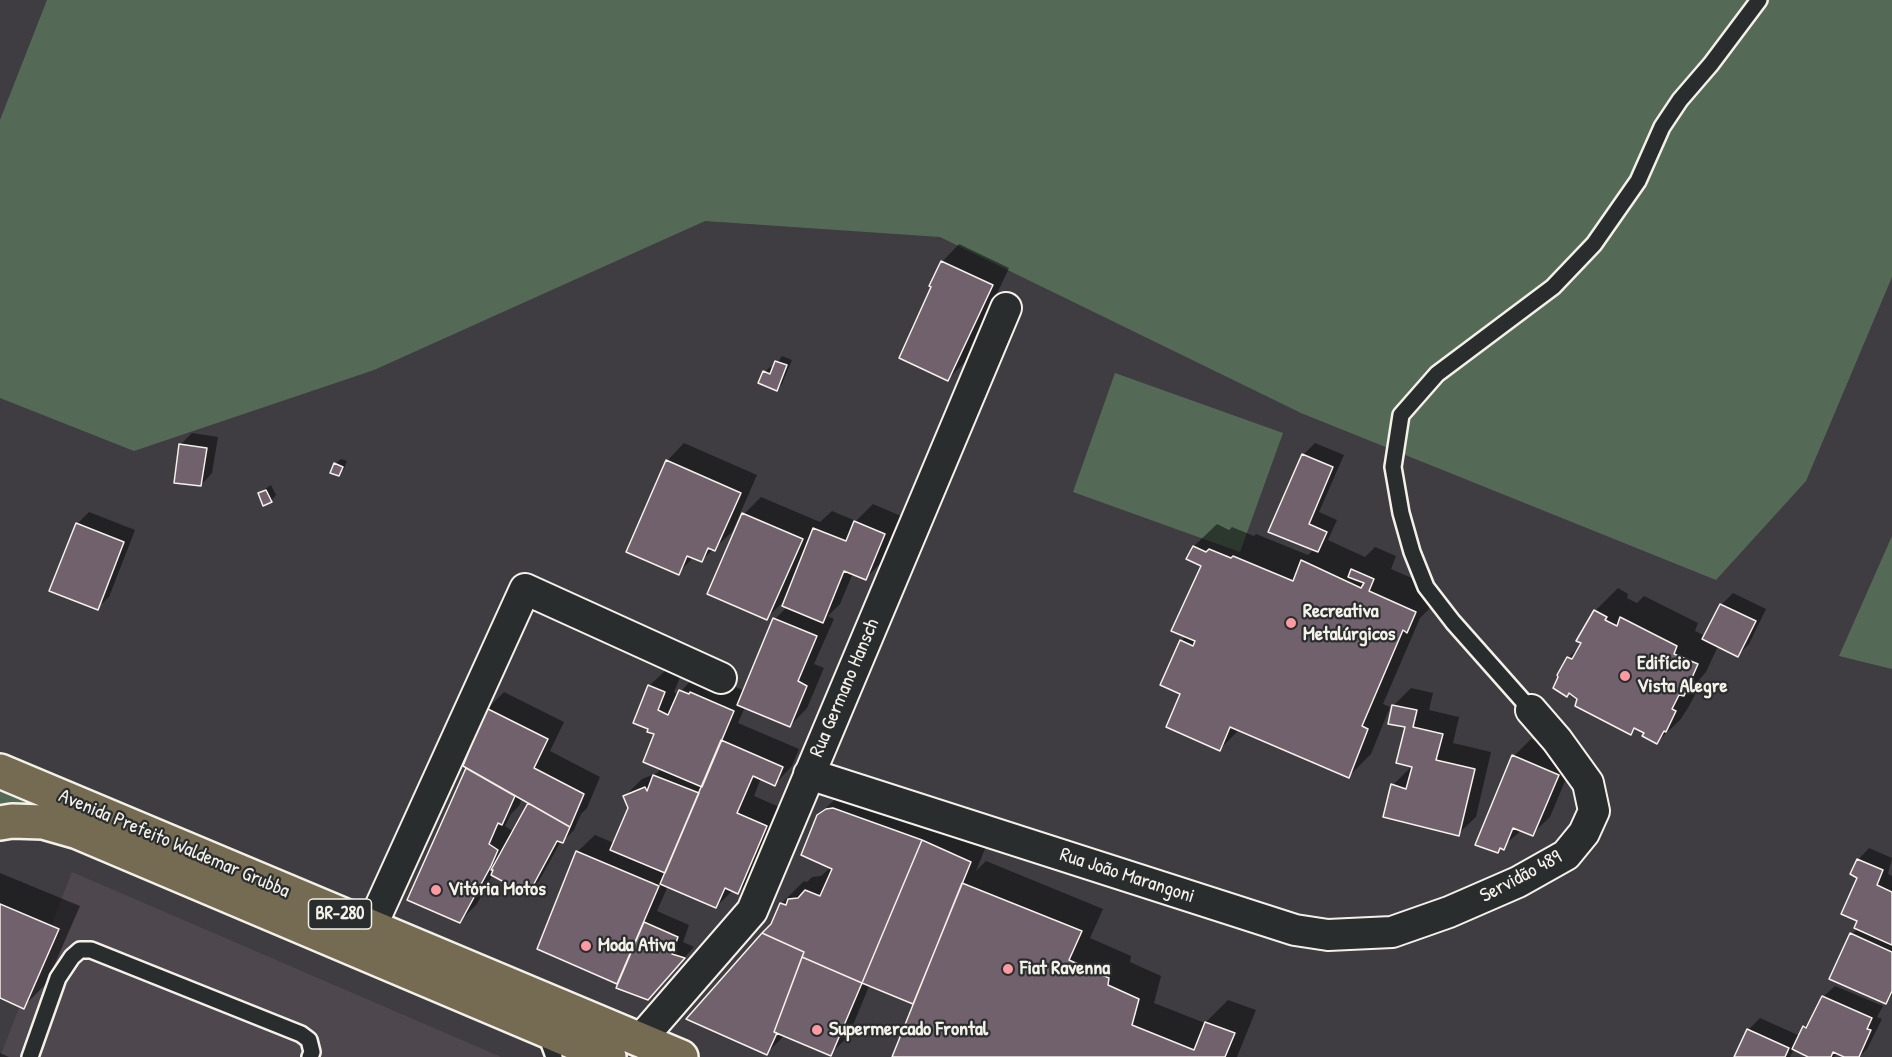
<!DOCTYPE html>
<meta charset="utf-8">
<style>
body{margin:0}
canvas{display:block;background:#3f3d41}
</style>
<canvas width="1892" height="1057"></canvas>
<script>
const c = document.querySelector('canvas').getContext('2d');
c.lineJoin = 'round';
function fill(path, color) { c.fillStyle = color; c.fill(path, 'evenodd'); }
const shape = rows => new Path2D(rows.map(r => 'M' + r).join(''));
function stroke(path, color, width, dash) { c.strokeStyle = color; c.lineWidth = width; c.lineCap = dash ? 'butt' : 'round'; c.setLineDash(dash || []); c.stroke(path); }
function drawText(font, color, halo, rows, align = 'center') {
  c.font = font + ' "Patrick Hand",sans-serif'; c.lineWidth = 4.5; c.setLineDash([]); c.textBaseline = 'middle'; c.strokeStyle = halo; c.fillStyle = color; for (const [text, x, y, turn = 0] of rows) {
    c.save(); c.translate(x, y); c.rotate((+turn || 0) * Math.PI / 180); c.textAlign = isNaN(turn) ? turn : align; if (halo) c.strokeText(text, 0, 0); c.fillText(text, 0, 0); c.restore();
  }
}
fill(shape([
 [72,872,501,1057,0,1057]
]), '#4e484e');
fill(shape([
 [47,0,1892,0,1892,277,1806,481,1716,580,1301,413,940,237,705,221,374,370,134,451,0,398,0,120],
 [1115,373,1283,433,1240,552,1073,492],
 [1892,536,1892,669,1839,656],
 [0,787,57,812,0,809]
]), '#546a56');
fill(shape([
 [959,244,1009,268,965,362,948,379,942,262],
 [782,356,792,360,782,384,777,390,765,372,770,367,774,368],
 [192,433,218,437,212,473,201,485,180,445],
 [684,443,757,475,732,532,702,560,694,557,678,573,667,461],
 [1315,443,1344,455,1319,512,1337,520,1328,540,1365,557,1375,547,1396,556,1391,569,1437,589,1429,609,1420,618,1383,704,1390,707,1371,754,1349,776,1239,730,1220,749,1182,693,1181,641,1186,636,1203,565,1188,559,1194,546,1217,524,1229,530,1232,527,1254,536,1256,534,1308,555,1314,549,1270,531,1303,455],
 [341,459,347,461,344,469,339,474,335,464],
 [271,485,276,495,271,501,259,493],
 [761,497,820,522,832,511,856,521,873,504,901,516,883,561,866,578,853,573,840,604,828,616,834,619,814,664,824,668,807,708,790,726,745,707,738,723,799,749,792,766,775,784,761,778,754,796,784,809,755,875,738,892,733,890,716,907,668,886,657,911,689,925,683,942,694,947,659,986,619,983,539,948,577,852,595,835,614,843,629,808,625,796,642,779,657,773,662,768,649,686,667,669,681,675,674,692,678,695,697,673,708,675,745,691,775,619,787,607,786,599,767,618,744,514],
 [89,512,135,530,109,597,97,608,77,524],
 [1618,588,1628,594,1627,598,1637,603,1644,596,1698,623,1695,631,1706,636,1722,604,1733,593,1766,609,1749,644,1737,656,1718,646,1706,672,1693,687,1698,689,1688,708,1680,720,1657,742,1646,732,1636,728,1631,733,1570,692,1567,695,1559,675,1568,658,1583,643,1595,611],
 [1411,688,1433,693,1429,710,1459,717,1453,743,1491,752,1476,817,1458,834,1393,785,1412,766,1407,726,1390,723,1394,705],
 [504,692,564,722,550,751,600,777,587,808,581,814,574,830,563,841,561,841,539,881,528,893,493,874,477,904,460,921,409,899,468,767,487,709],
 [522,798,530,803,514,832,505,826,511,814,519,806],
 [1531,739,1575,757,1550,817,1532,834,1522,830,1497,851,1514,756],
 [841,793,987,844,976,871,986,861,1103,909,1090,938,1131,956,1130,962,1161,976,1154,1003,1205,1023,1228,1000,1256,1010,1237,1057,893,1057,917,997,913,1002,870,984,848,1037,830,1054,785,1035,767,1053,772,925,781,904,804,881,807,882,812,877,821,876,831,867,818,816],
 [1869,848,1892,858,1888,874,1892,876,1892,996,1886,1003,1852,934,1858,928,1859,921,1858,860],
 [0,873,80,906,46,984,23,1007,0,997],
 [1835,986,1883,1006,1877,1017,1882,1019,1867,1049,1859,1057,1847,1057,1838,1053,1834,1057,1812,1057,1794,1049,1790,1057,1735,1057,1748,1030,1760,1018,1800,1036,1804,1027,1813,1018,1823,997],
 [0,1053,9,1057,0,1057]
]), '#0007');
const building = shape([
 [941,261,993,285,948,381,899,358,931,287,929,286,941,261],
 [775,361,787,365,777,391,758,383,763,371,770,374,775,361],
 [179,444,207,448,201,486,174,483,179,444],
 [1302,454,1333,467,1309,524,1327,532,1318,552,1268,532,1302,454],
 [666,460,741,493,715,551,708,548,702,562,687,556,679,575,626,552,666,460],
 [334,463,343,467,339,476,330,473,334,463],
 [266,490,272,502,263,506,258,493,266,490],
 [742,513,803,539,767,620,707,594,742,513],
 [854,521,885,534,866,580,844,571,823,623,782,606,813,528,846,541,854,521],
 [76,523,124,542,98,610,49,591,76,523],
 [1193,546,1206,552,1209,549,1231,558,1233,556,1293,581,1301,560,1361,588,1364,583,1348,577,1351,569,1374,579,1369,591,1416,612,1407,633,1403,630,1362,726,1368,729,1349,778,1230,727,1220,751,1166,727,1180,694,1160,685,1180,640,1193,646,1195,641,1171,631,1201,566,1186,559,1193,546],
 [1720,604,1756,621,1738,657,1702,639,1720,604],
 [1594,610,1607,617,1605,620,1617,626,1620,617,1677,646,1674,654,1698,664,1684,696,1679,695,1672,709,1676,711,1666,732,1664,731,1657,744,1642,736,1644,733,1634,728,1631,735,1575,706,1577,699,1569,693,1567,697,1553,688,1558,677,1557,675,1567,657,1572,659,1581,643,1576,641,1594,610],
 [773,618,817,636,798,681,807,686,790,727,737,705,773,618],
 [648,685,665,692,658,710,668,715,679,690,689,694,690,692,734,711,702,787,643,762,654,734,647,732,648,729,633,723,648,685],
 [1392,705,1417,710,1413,727,1443,734,1436,760,1475,769,1459,836,1383,817,1391,784,1406,789,1412,767,1396,763,1405,727,1388,724,1392,705],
 [486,708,548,739,534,768,584,794,570,827,463,766,486,708],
 [721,740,783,767,775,786,753,776,737,813,767,826,738,894,725,888,716,908,660,884,721,740],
 [1512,755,1559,775,1533,836,1513,828,1504,850,1500,848,1498,853,1475,845,1512,755],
 [466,768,515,796,502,825,498,823,489,844,498,850,491,866,460,923,407,900,466,768],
 [653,775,699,793,665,873,610,850,628,808,623,796,645,787,647,791,653,775],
 [528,803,570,827,563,843,557,841,528,895,491,875,493,870,491,870,528,803],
 [833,808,922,840,862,983,802,957,804,952,762,933,771,924,780,903,786,905,788,899,798,898,805,890,820,896,832,869,801,855,817,815,826,809,833,808],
 [922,840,971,862,913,1004,862,983,922,840],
 [576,851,659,886,617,984,537,949,576,851],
 [1857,859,1883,870,1877,885,1892,892,1892,945,1854,928,1857,921,1841,914,1857,878,1850,874,1857,859],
 [962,883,1082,931,1069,960,1109,978,1108,985,1139,999,1132,1025,1194,1050,1205,1022,1235,1033,1225,1057,892,1057,962,883],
 [0,904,59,929,24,1009,0,998,0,904],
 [644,922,678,937,672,954,685,958,648,1000,616,988,644,922],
 [762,933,804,952,774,1032,777,1033,767,1055,686,1019,762,933],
 [1850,933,1892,952,1892,991,1886,1004,1829,979,1850,933],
 [802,957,862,983,831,1056,774,1032,802,957],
 [1822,996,1872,1018,1867,1029,1871,1030,1859,1057,1844,1057,1833,1052,1831,1057,1808,1057,1792,1049,1803,1026,1806,1028,1822,996],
 [1747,1029,1789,1048,1785,1057,1734,1057,1747,1029]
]);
fill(building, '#70616d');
stroke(building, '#f4f1e8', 1.5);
const service = shape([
 [1531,710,1453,622,1426,587,1412,552,1401,513,1393,467,1401,415,1437,374,1553,287,1594,244,1638,181,1662,127,1680,100,1711,64,1759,0],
 [545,1032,554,1057],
 [30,1057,58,978,72,957,80,950,91,950,301,1034,309,1040,312,1052,310,1057]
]);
const minor = shape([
 [809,774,1295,930,1328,935,1392,932,1449,912,1518,882,1566,855,1584,833,1594,811,1588,783,1557,740,1531,710],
 [371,927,525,589,721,678],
 [640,1040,752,911,1006,308]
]);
const trunk = shape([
 [0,771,681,1057],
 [0,823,12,821,43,822,78,832,609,1057]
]);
stroke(service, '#f4f1e8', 20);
stroke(minor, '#f4f1e8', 34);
stroke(trunk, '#f4f1e8', 38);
stroke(service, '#2a2d2e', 15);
stroke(minor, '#2a2d2e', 30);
stroke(trunk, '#746b52', 33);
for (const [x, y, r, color] of [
 [1291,623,6,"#ff9aa2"],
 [1625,676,6,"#ff9aa2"],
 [436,890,6,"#ff9aa2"],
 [586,946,6,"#ff9aa2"],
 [1008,969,6,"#ff9aa2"],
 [817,1030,6,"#ff9aa2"]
]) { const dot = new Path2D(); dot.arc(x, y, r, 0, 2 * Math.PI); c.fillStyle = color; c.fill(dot); stroke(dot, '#2a2d2e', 2); }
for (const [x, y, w] of [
 [340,914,63]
]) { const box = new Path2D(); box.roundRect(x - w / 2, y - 15, w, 30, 4.5); c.fillStyle = '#2a2d2e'; c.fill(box); stroke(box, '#f4f1e8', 1.5); }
drawText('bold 18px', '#f4f1e8', null, [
 ["BR-280",340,914]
]);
drawText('bold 20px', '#f4f1e8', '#2a2d2e', [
 ["Recreativa",1303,612],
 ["Metalúrgicos",1303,635],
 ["Edifício",1637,664],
 ["Vista Alegre",1637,687],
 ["Vitória Motos",448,890],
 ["Moda Ativa",598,946],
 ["Fiat Ravenna",1020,969],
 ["Supermercado Frontal",829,1030]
], 'left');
drawText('20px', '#f4f1e8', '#2a2d2e', [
 ["Rua Germano Hansch",845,688,-67],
 ["Avenida Prefeito Waldemar Grubba",174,844,23],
 ["Rua João Marangoni",1127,876,18],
 ["Servidão 489",1521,877,-28]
]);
</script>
